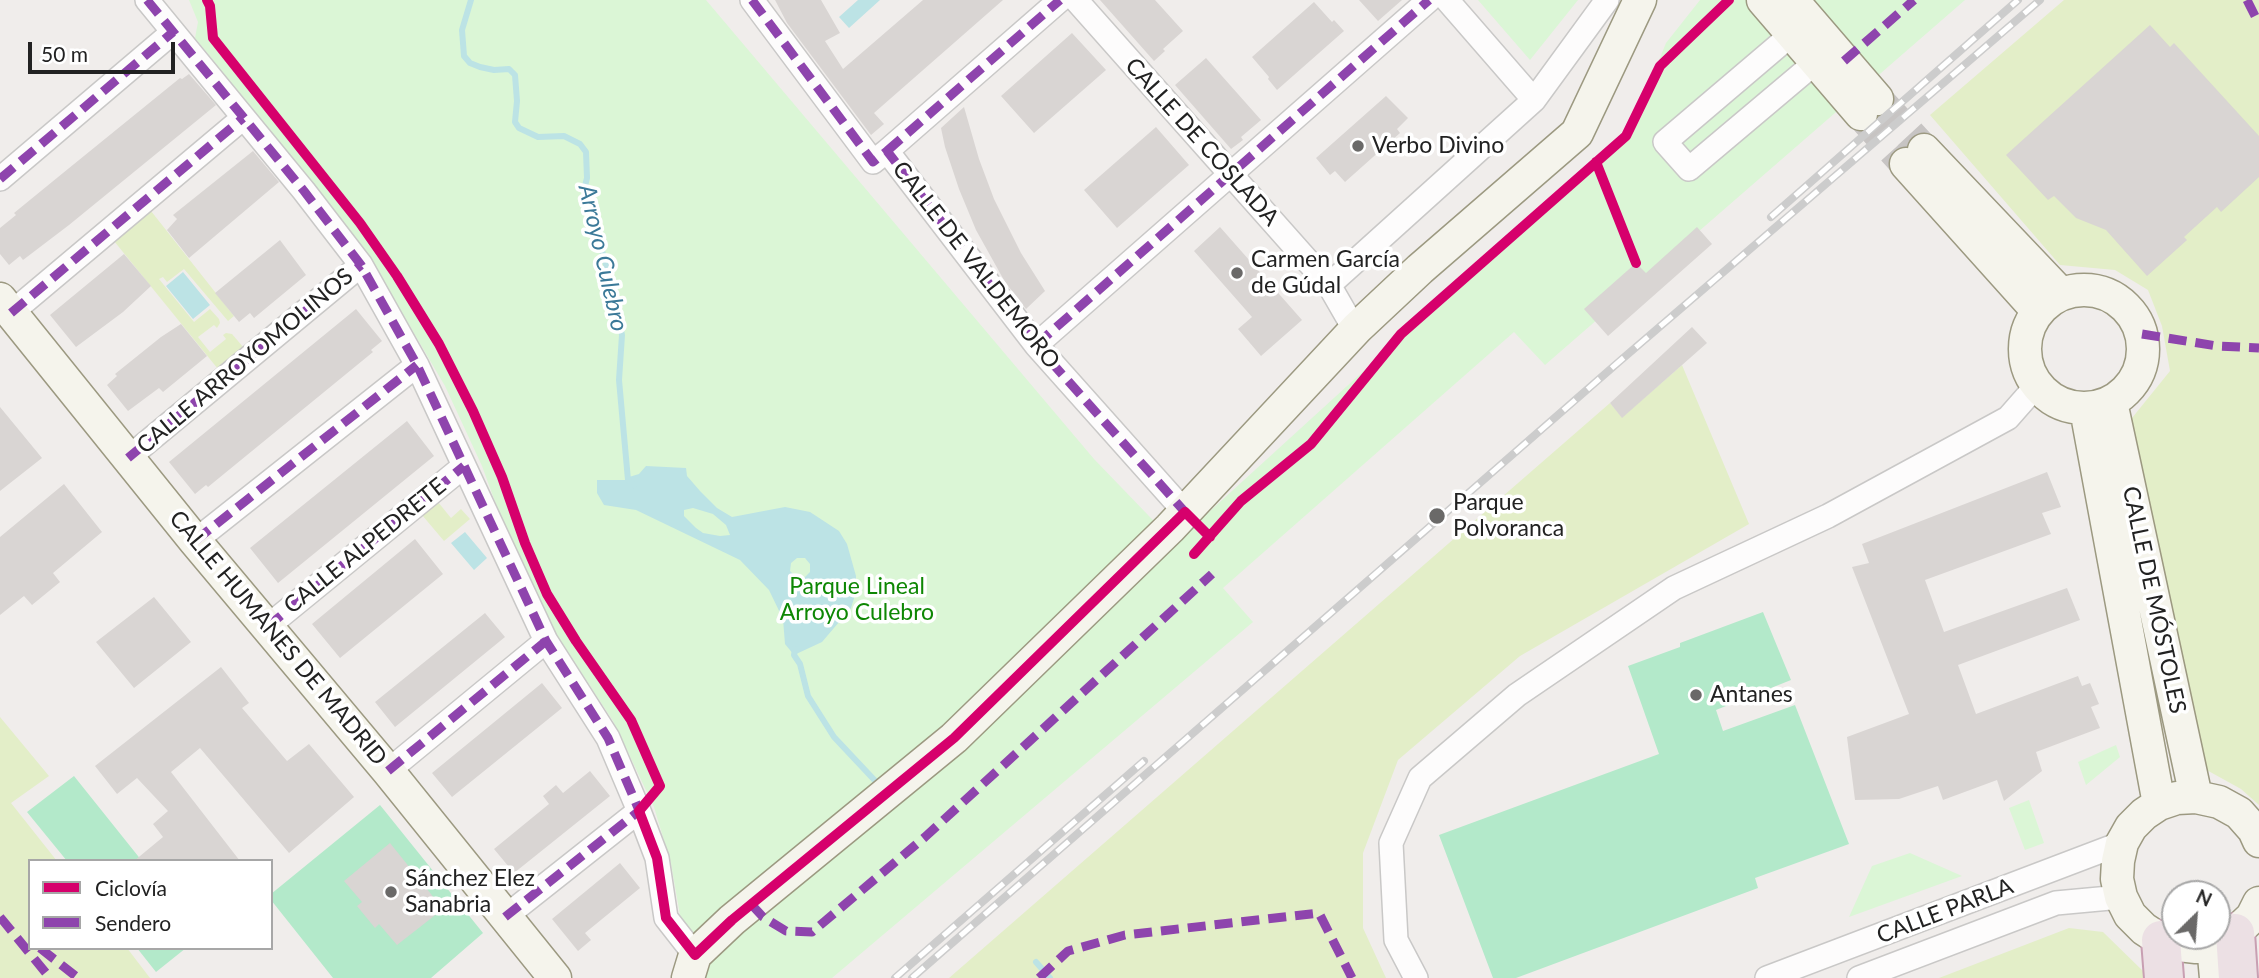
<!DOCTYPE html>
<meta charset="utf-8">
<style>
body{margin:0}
#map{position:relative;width:2259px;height:978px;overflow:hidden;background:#f0edeb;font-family:Lato,sans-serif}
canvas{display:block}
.legend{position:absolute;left:28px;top:859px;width:245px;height:91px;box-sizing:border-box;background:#fff;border:2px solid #a7a7a7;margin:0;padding:9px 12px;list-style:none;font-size:21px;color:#222}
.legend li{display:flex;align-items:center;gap:14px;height:35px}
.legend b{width:35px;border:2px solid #a7a7a7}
.north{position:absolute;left:2161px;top:880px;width:70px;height:70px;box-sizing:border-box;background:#fff;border:2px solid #a7a7a7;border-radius:50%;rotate:25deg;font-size:19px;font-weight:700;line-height:28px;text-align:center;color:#222}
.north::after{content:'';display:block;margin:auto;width:24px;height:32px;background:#6a6968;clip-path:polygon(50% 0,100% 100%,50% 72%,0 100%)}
.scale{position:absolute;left:28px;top:42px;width:147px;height:32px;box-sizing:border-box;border:4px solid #222;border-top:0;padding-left:9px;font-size:21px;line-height:24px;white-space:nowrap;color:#222;-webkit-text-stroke:5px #fff;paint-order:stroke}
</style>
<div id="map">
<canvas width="2259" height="978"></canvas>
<ul class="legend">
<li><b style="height:9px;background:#d6006c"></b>Ciclovía</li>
<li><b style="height:9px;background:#8e44ad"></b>Sendero</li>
</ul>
<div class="north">N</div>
<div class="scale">50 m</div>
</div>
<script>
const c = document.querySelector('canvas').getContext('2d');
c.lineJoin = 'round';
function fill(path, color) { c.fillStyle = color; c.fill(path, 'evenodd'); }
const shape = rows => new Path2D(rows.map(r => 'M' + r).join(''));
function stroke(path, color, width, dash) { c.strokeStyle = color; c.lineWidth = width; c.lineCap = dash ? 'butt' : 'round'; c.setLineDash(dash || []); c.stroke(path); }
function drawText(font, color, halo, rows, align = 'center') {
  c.font = font + ' Lato,sans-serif'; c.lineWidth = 7; c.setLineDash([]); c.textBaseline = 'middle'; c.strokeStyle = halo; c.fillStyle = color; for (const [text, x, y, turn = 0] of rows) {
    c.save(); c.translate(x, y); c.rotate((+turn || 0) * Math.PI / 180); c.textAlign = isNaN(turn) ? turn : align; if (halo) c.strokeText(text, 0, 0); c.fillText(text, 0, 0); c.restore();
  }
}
fill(shape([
 [2064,0,2259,0,2259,805,2241,789,2203,768,2135,449,2132,418,2170,371,2162,326,2148,290,2115,270,2060,265,1930,115],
 [151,211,234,316,228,321,184,269,167,282,163,277,159,279,194,322,210,309,219,319,220,323,217,328,214,325,198,337,210,352,226,339,223,335,226,333,232,334,244,348,218,369,114,241],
 [1682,365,1749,524,1520,656,1398,760,1363,853,1363,928,1386,978,949,978,1610,403,1622,417],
 [438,502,451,518,461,509,470,519,444,541,422,515],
 [0,717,49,776,11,803,57,861,30,861,30,948,127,948,150,978,0,978],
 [2069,928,2103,932,2144,972,2144,978,1939,978]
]), '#e3eec8');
fill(shape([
 [189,0,706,0,1094,459,1175,543,1632,126,1666,43,1700,0,1965,0,1545,365,1514,332,1223,588,1253,622,832,978,698,978,681,921,671,864,654,807,613,721,553,630,513,551,482,466,445,386,372,262,319,191,195,38,198,22],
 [1478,0,1578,0,1530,60],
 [2116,745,2120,757,2086,785,2078,762],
 [2029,800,2044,843,2025,850,2009,808],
 [1910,853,1962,876,1849,917,1872,866]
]), '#dbf6d6');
fill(shape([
 [1763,612,1791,680,1716,710,1723,731,1795,705,1849,844,1755,878,1758,888,1516,978,1493,978,1439,835,1659,754,1628,666,1680,647,1680,643],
 [74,776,142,861,67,861,27,812],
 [380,805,483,933,431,978,333,978,271,900,271,894],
 [137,948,186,948,156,972]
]), '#b3e9ca');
fill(shape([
 [858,0,880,0,849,28,839,17],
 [183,272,210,305,193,319,166,286],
 [646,466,686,468,687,476,700,491,717,508,732,517,785,507,810,512,839,531,847,544,856,576,856,592,851,608,822,642,794,655,785,644,783,619,769,590,740,560,636,510,604,505,597,493,597,480,628,480,629,477,639,474],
 [693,508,713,514,726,525,730,535,720,536,703,533,696,528,684,516,684,510],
 [797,558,805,558,810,564,810,572,804,578,796,577,790,571,791,563],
 [465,532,487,558,474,570,451,543]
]), '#bce3e5');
stroke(shape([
 [471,0,462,30,464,56,470,63,480,67,494,70,509,69,515,75,517,101,515,122,519,128,538,137,564,136,580,144,586,152,587,178,584,190,610,278,622,335,619,380,628,480,634,485],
 [795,649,794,655,800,664,808,696,834,737,880,786],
 [1036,962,1050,978]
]), '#bce3e5', 6);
fill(shape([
 [775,0,821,0,840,33,825,41,843,69,923,0,1003,0,874,113,884,124,871,135,787,23],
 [1100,0,1155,0,1183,31,1163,49,1165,51,1154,61],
 [1359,0,1402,0,1378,21],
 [1314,2,1332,22,1334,20,1344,31,1277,90,1268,79,1269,77,1252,57],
 [2150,25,2170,47,2174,43,2259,136,2259,177,2221,212,2217,207,2184,237,2187,240,2147,276,2106,230,2076,218,2054,196,2048,200,2006,155],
 [1072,33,1106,70,1034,133,1001,96],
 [1206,58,1261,120,1241,137,1243,140,1231,149,1175,85],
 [189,74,216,105,69,225,23,260,20,256,9,265,0,254,0,228,16,215,14,213,63,173,180,78,182,79],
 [1386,96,1408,118,1397,129,1400,133,1345,182,1335,171,1330,175,1316,158],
 [964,107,979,159,994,199,1021,253,1045,291,1026,309,1005,282,976,230,959,189,945,147,941,128],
 [1156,127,1189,165,1117,228,1084,190],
 [253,151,279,182,189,258,167,230,177,219,173,215],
 [1220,227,1302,320,1261,356,1238,329,1252,317,1194,251],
 [1697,227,1712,244,1608,336,1584,309,1636,263,1646,273],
 [280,240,306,275,254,318,250,313,239,322,215,293],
 [124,254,151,286,123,312,76,347,50,315],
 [356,309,382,341,371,350,373,352,208,487,206,485,195,494,169,462],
 [181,324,207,356,163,392,159,388,128,411,107,385,117,376,115,374,161,337],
 [1692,327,1707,343,1622,418,1610,403],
 [0,407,42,458,0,491],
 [407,421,434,456,278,583,250,548],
 [2047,472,2061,507,2042,513,2051,534,1925,580,1944,632,2067,588,2080,620,1958,665,1976,714,2078,676,2082,686,2090,683,2099,704,2091,707,2100,728,2036,752,2042,771,2004,801,1997,780,1943,800,1938,786,1899,799,1855,800,1847,737,1909,714,1852,567,1869,563,1862,544],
 [64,484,102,532,53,573,60,582,32,605,24,596,0,615,0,537],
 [415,539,443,574,340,658,312,624],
 [154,597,191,642,134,688,96,642],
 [485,613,505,637,395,727,375,702],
 [221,667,249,703,242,708,287,761,309,744,354,797,289,853,200,748,171,772,240,861,134,861,163,837,153,824,168,811,137,778,117,794,95,766],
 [542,683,562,708,452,797,432,773],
 [590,771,610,796,514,873,494,849,549,804,543,796,556,785,563,793],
 [390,843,443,909,397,945,379,924,375,928,357,906,362,902,344,881],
 [620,863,640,888,585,933,591,940,578,951,552,919]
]), '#d9d5d3');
stroke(shape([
 [1877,99,1924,150],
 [1861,114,1906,164]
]), '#c7c4c3', 32, [32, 16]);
const street = shape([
 [147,0,304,191,361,265,417,365,546,641,608,738,639,811,657,858,666,918,695,955],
 [752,0,873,162,887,151,1036,345,1185,512],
 [1076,0,1329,285,1348,318,1357,328],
 [1447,0,1534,100],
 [1792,34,1665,142,1689,169,1816,62],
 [887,151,1060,0],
 [0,179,173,32],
 [1329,285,1534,100,1607,0],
 [11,313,243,118],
 [1036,345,1429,0],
 [128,458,361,265],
 [195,541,417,365],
 [267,627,464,466],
 [388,771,546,641],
 [505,917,639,811],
 [1416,978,1396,940,1391,843,1420,778,1517,695,1674,588,1828,516,2008,418,2037,385],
 [1767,978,2122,843],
 [1859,978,2056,903,2121,897]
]);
const secondary = shape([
 [1763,0,1861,114],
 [1792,0,1877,99],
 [1924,150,2061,294],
 [1906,164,2038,311],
 '2025 349a59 59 0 1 1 118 0a59 59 0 1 1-118 0Z',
 [0,299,195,541,388,771,555,978],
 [2111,402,2196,797],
 [2086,409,2159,804],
 [2259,841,2254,830,2239,813,2219,802,2196,797,2177,798,2159,804,2144,814,2131,827,2122,843,2118,861,2117,879,2121,897,2130,915,2144,929,2161,940,2179,945,2196,947,2213,944,2235,933,2252,917,2259,903],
 [2213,944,2216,978],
 [688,978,695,955,732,920,954,738,1170,528,1357,328,1420,269,1577,133,1640,0]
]);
const highway = shape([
 [2235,933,2238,978],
 [2161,940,2164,978]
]);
stroke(street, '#c9c8c7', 26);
stroke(secondary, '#9c9981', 35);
stroke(highway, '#c89fb2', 42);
stroke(street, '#fdfcfc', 23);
stroke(secondary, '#f5f4ec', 32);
stroke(highway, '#ece0e4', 38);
const rail = shape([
 [1771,217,2018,0],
 [895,978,1144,761],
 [912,978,1621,360,2040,0]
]);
stroke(rail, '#ccc', 8);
stroke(rail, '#fff', 5, [16]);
stroke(shape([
 [147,0,304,191,361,265,417,365,546,641,608,738,641,815],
 [752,0,873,162,887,151,1036,345,1185,512],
 [2247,0,2259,24],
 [1844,61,1914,0],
 [887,151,1060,0],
 [0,179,173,32],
 [11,313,243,118],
 [2142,334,2217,346,2259,348],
 [1036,345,1429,0],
 [128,458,361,265],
 [195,541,417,365],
 [267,627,464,466],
 [388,771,546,641],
 [751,904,763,917,786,931,812,932,925,837,1212,574],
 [0,917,50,978],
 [505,917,639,811],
 [40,948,78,978],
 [1039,978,1068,951,1125,935,1319,913,1352,978]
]), '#8e44ad', 9, [18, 9]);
stroke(shape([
 [207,0,210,6,213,38,360,223,397,276,439,344,473,411,502,477,525,543,547,594,576,641,631,720,660,786,639,811,657,858,666,918,695,955,732,920,954,738,1185,512,1210,537],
 [1596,162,1636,263],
 [1194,554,1241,501,1311,444,1401,334,1626,136,1660,66,1729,0]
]), '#d6006c', 10);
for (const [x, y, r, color] of [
 [1358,146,7,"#6a6968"],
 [1237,273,7,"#6a6968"],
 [1437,516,9,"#6a6968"],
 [1696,695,7,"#6a6968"],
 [391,892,7,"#6a6968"]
]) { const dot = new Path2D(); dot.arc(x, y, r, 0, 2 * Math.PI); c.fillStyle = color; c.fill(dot); stroke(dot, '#fff', 2.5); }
drawText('23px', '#222', '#fff', [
 ["CALLE DE COSLADA",1202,142,48],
 ["CALLE DE VALDEMORO",976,265,52],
 ["CALLE ARROYOMOLINOS",245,361,-40],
 ["CALLE ALPEDRETE",365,546,-39],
 ["CALLE DE MÓSTOLES",2154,600,78],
 ["CALLE HUMANES DE MADRID",278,638,50],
 ["CALLE PARLA",1945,911,-21]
]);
drawText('23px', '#222', '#fff', [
 ["Verbo Divino",1372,146],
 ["Carmen García",1251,260],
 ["de Gúdal",1251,286],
 ["Parque",1453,503],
 ["Polvoranca",1453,529],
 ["Antanes",1710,695],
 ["Sánchez Elez",405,879],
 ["Sanabria",405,905]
], 'left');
drawText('23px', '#0e8704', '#fff', [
 ["Parque Lineal",857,587],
 ["Arroyo Culebro",857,613]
]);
drawText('italic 24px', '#3b7998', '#fff', [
 ["Arroyo Culebro",603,258,77]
]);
</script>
